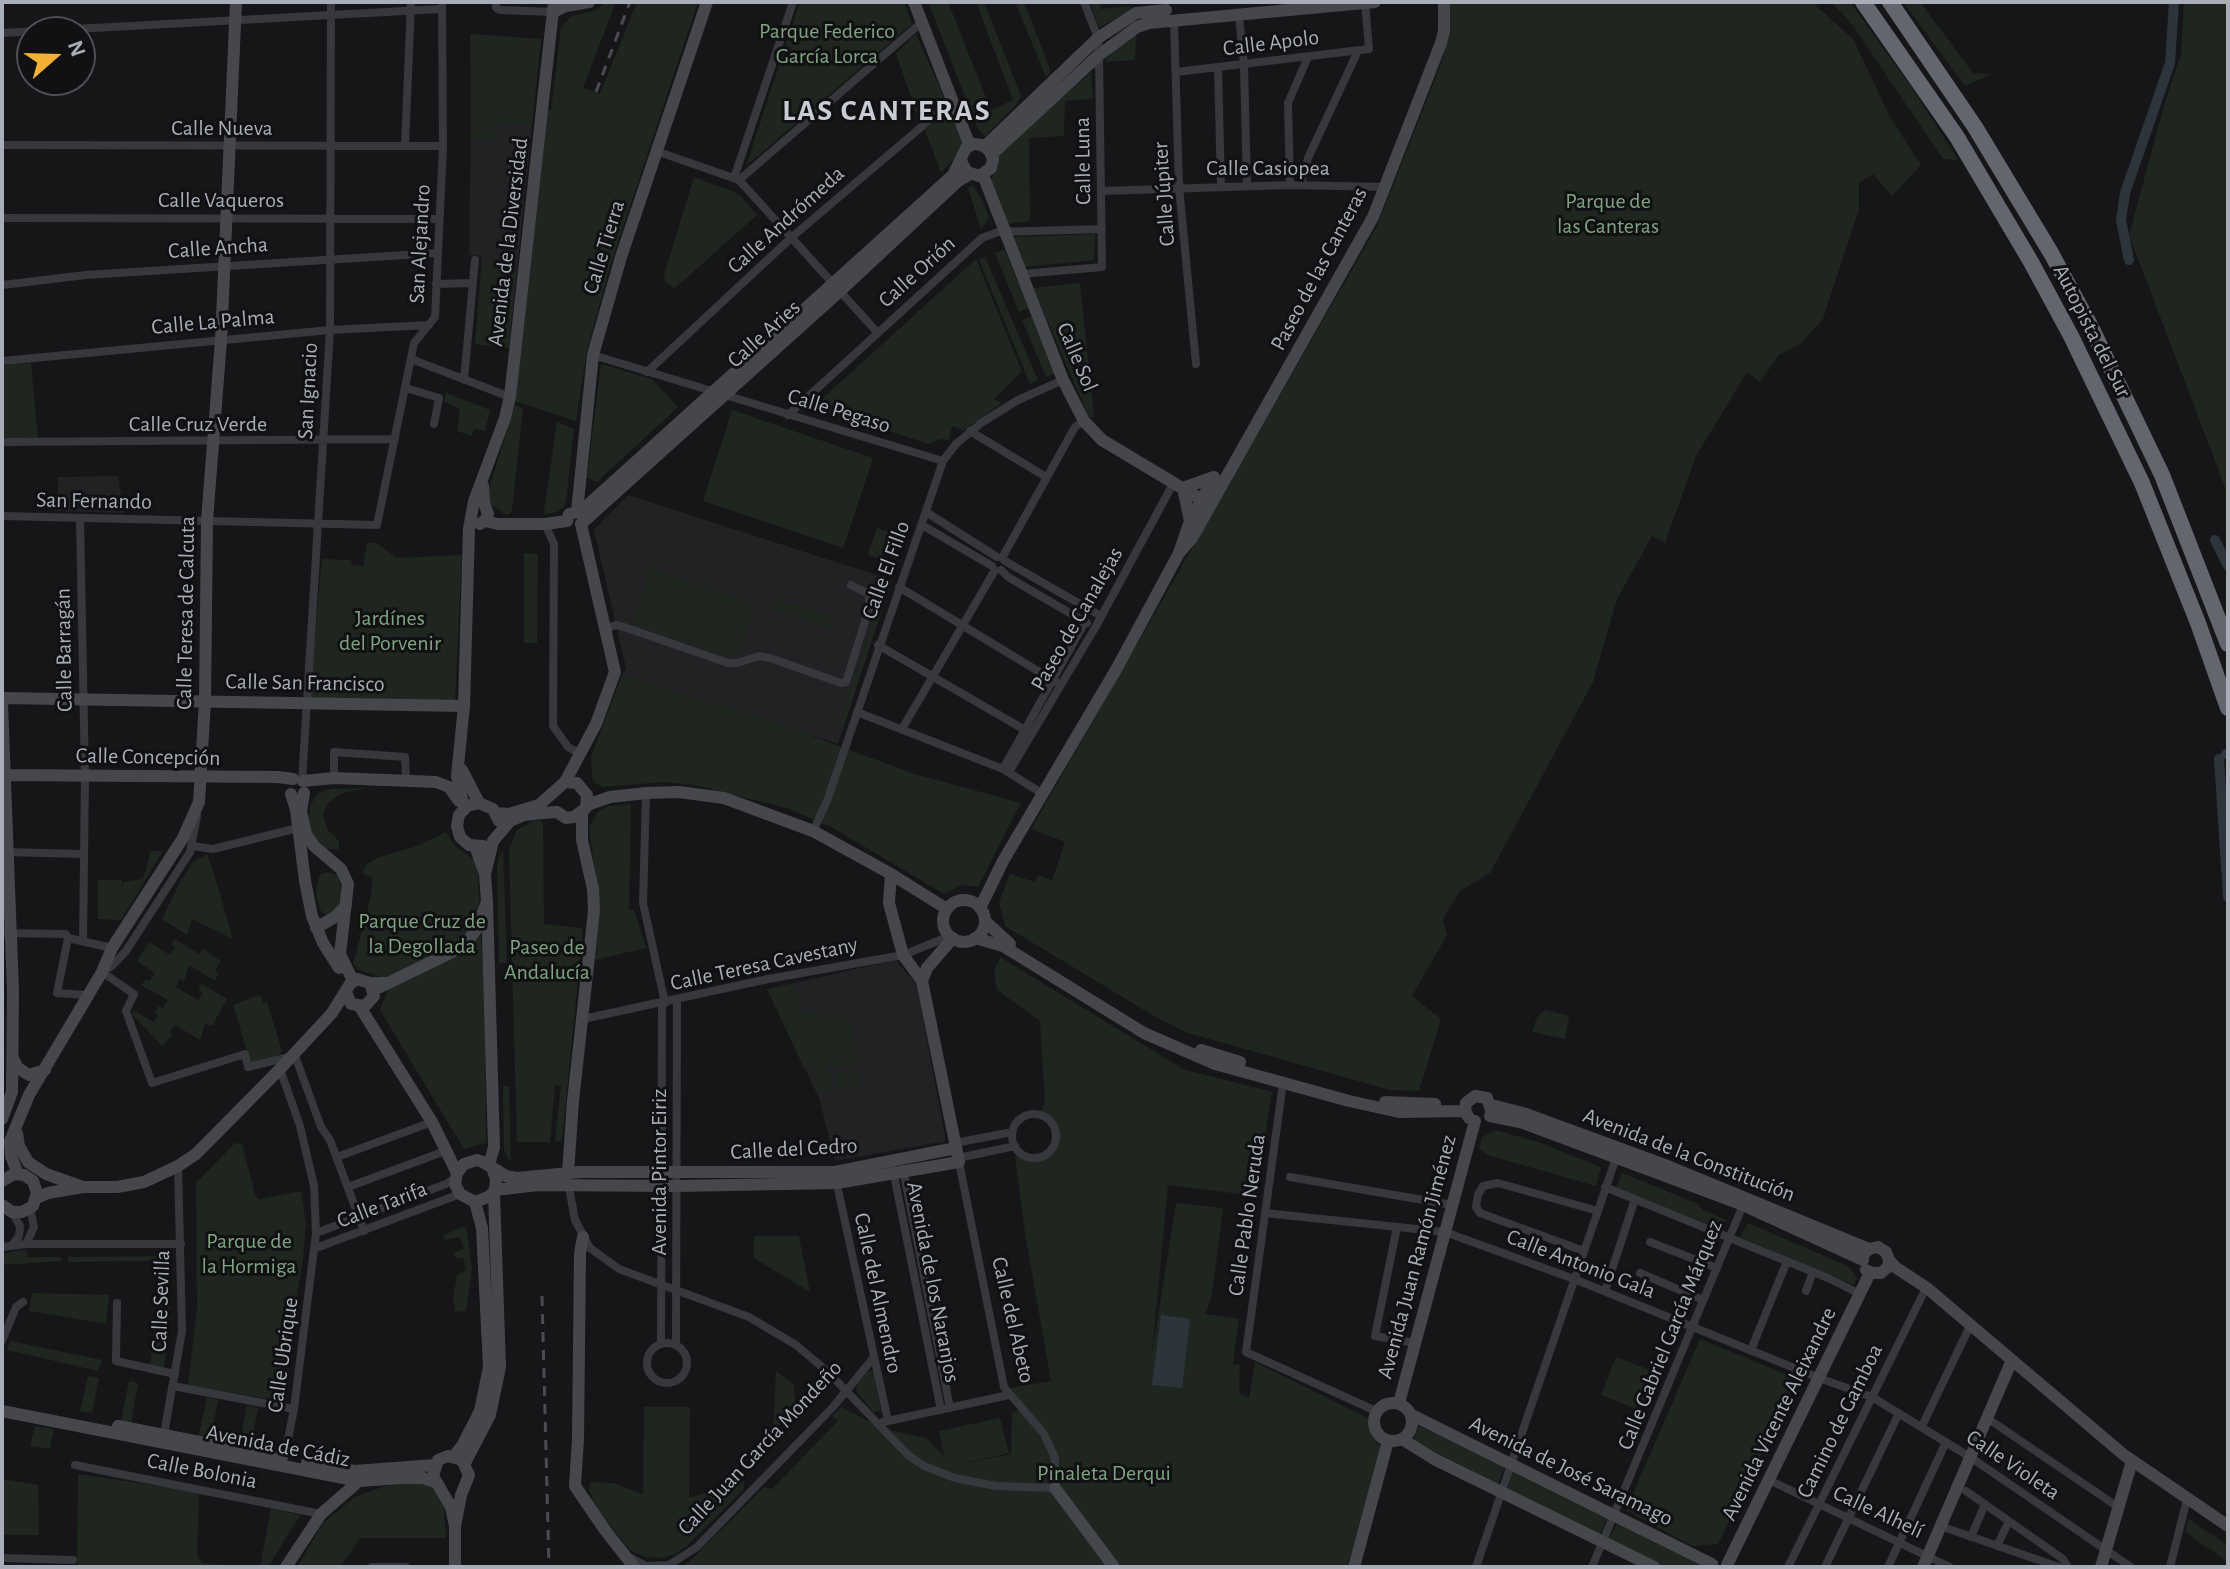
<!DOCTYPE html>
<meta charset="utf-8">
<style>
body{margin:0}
#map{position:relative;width:2230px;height:1569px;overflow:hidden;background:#161618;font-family:"Alegreya Sans",sans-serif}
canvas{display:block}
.frame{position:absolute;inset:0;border:4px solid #a8adb8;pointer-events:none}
.north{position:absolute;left:16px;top:16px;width:80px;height:80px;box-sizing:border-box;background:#111113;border:2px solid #4d4f55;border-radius:50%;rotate:70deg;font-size:22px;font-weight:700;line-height:32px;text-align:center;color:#a8adb8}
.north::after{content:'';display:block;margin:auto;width:28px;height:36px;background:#f2b134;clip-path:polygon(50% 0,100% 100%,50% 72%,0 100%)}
</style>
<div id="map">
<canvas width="2230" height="1569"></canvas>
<div class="frame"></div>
<div class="north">N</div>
</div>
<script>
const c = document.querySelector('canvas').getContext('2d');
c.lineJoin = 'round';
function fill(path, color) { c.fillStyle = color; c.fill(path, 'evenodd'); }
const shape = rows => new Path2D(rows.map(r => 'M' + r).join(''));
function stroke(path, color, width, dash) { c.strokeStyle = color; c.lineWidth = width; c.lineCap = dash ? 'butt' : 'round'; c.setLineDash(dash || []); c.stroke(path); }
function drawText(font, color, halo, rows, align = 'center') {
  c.font = font + ' "Alegreya Sans",sans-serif'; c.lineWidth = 6; c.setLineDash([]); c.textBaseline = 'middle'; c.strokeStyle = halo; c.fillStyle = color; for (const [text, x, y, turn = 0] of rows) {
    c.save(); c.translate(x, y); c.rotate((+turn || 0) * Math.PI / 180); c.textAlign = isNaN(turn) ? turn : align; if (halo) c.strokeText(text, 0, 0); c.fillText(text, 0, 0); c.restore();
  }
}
fill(shape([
 [472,34,541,39,509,348,475,344,482,256,469,255],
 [118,476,124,513,54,511,55,500,58,500,58,477],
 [628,495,892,580,838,744,622,675,626,668,594,530],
 [896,960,917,986,946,1141,835,1161,819,1098,767,989]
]), '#222225');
fill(shape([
 [605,2,615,4,583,88,600,94,637,2,698,2,611,263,587,350,576,421,515,401,547,109,551,110,561,27,572,16,597,10],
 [800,2,904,2,912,24,746,166],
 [928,2,948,2,991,110,1013,100,976,2,984,2,1021,96,1016,105,985,136,978,129],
 [1015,2,1024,2,1048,63,1050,74,1046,77],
 [1090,2,1100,2,1101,9,1130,6,1131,10,1099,28],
 [1448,2,1812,2,1853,39,1890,117,1921,165,1892,196,1873,174,1859,183,1859,209,1823,319,1800,344,1779,355,1760,382,1747,372,1696,456,1665,543,1652,536,1617,599,1593,682,1490,873,1460,891,1443,919,1447,935,1412,996,1441,1019,1419,1091,1390,1090,1188,1033,1154,1016,1005,926,999,902,1010,874,1035,882,1038,875,1052,880,1065,842,1031,829,1377,226,1441,64,1449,36],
 [1831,2,1850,2,1913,89,1958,160,1943,159,1851,23],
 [1903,2,1920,2,1973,73,1992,74,1965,86],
 [2184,2,2228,2,2228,495,2129,235,2165,102,2181,54],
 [1136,32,1135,60,1106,62,1106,58],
 [470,34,541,39,532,125,498,122,495,142,471,139],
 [916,34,944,97,918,118,896,53],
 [1091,73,1093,99,1065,101,1064,136,1029,138,1030,221,1008,224,991,181,997,157,1021,132],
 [948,110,965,147,941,173,925,130],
 [694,177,739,194,757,215,674,289,665,281,664,275],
 [973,185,983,201,989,218,981,229,968,188],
 [1095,234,1094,260,1025,267,1014,237],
 [1004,249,1029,308,1019,312,995,253],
 [985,257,1038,380,1030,384,979,260],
 [976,259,1022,371,994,399,1002,403,964,430,952,426,949,440,941,439,929,444,813,407],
 [482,265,515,266,509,348,475,344],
 [1080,283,1088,360,1094,417,1089,417,1033,288],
 [1032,316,1055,374,1046,377,1022,320],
 [31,363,38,439,2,438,2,365],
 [601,364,652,379,678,407,597,482,587,478],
 [446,393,490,410,485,431,474,429,472,436,457,431,460,409,444,401],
 [515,405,523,408,512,510,510,514,505,514,491,505,488,492],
 [732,410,873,458,843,548,703,501],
 [557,422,574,429,566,500,564,507,559,511,545,515,544,511],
 [877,528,891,532,881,560,868,554],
 [367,543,377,543,397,558,462,555,455,701,309,699,322,559,351,560,352,565,363,566],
 [524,553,538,554,537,643,524,643],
 [651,568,706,587,687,643,631,625],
 [888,579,892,580,843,727,838,725],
 [708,588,749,603,754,610,738,655,720,655,689,644],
 [779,600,835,617,831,629,776,610],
 [622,675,768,720,915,774,1021,803,978,887,962,885,944,894,833,828,787,808,695,785,665,782,602,787,595,783,592,778,591,757],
 [368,788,340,794,328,803,323,814,327,829,339,841,339,849,326,849,317,844,309,831,309,815,310,806,318,793,328,789],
 [631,804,629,910,634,910,646,948,595,960,600,912,589,827,598,812,609,806],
 [535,820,542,821,543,825,544,924,582,928,582,941,562,1141,555,1141,561,1085,555,1085,550,1142,517,1142,509,850,517,830],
 [446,832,455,846,477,862,485,1004,486,1143,464,1149,380,1010,388,989,379,976,358,970,353,964,371,896,372,878,362,873,367,864,377,858,417,846],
 [503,850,507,963,499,963,497,866,498,858],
 [151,851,163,851,121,920,98,919,98,880,122,880,123,893,123,882,143,879],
 [207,854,213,871,233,939,192,919,187,935,162,919,180,882,193,862],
 [326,872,337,875,342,892,339,907,327,916,320,910,316,892,318,880,321,874],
 [175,939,199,954,203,949,221,961,215,971,218,974,215,981,189,965,184,982,180,979,176,987,198,1000,203,993,198,990,202,984,227,999,212,1026,205,1023,200,1040,175,1025,169,1032,173,1035,162,1046,132,1015,133,1010,154,1022,158,1015,155,1012,158,1006,163,1008,168,1000,141,985,146,979,149,981,155,973,137,961,149,942,170,955,175,947,171,945],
 [1000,957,1183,1069,1272,1092,1256,1196,1168,1185,1152,1354,1176,1203,1223,1208,1212,1295,1205,1314,1239,1319,1233,1364,1240,1365,1239,1393,1249,1398,1255,1362,1368,1418,1371,1435,1381,1447,1347,1567,679,1567,689,1562,764,1487,772,1489,838,1421,832,1416,841,1407,884,1429,926,1438,944,1456,939,1431,1000,1418,1009,1453,957,1465,1011,1454,1012,1413,1024,1406,1010,1388,1051,1381,1025,1233,1015,1156,1040,1161,1059,1140,1060,1135,1058,1125,1041,1111,1045,1101,1040,1021,997,990,994,972],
 [795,983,805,1014,819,1012,821,1020,848,1014,859,1063,832,1068,830,1062,827,1063,833,1090,818,1094,812,1067,804,1068,767,989],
 [260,995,263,1003,267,1002,282,1051,275,1058,251,1064,233,1005],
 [1545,1010,1569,1016,1565,1039,1532,1032,1537,1017],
 [860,1069,863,1084,837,1091,833,1075],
 [503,1086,509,1086,511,1163,504,1151],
 [1496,1130,1541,1143,1601,1167,1596,1186,1487,1155,1479,1147,1482,1137],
 [235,1143,242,1144,255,1195,259,1199,301,1191,306,1222,303,1259,280,1401,188,1385,197,1307,196,1183],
 [1622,1173,1696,1203,1703,1210,1726,1220,1721,1229,1616,1188],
 [1748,1223,1848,1266,1857,1278,1854,1285,1740,1237],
 [466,1226,472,1269,466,1311,455,1312,453,1298,457,1275,466,1269,463,1257,456,1259,454,1253,464,1248,459,1237,445,1240,443,1235],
 [754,1236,799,1236,810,1292,754,1258],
 [19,1250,27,1250,28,1257,61,1257,61,1261,2,1265,2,1254],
 [160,1250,167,1250,170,1318,164,1367,159,1367,150,1365,158,1301,156,1261,68,1262,68,1257,158,1256],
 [32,1293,109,1295,106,1324,29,1311],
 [1700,1339,1798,1379,1718,1544,1692,1546,1626,1510],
 [10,1341,102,1360,98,1371,7,1350],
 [1616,1357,1655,1372,1641,1411,1601,1395],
 [870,1370,874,1372,881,1410,878,1412,873,1412,856,1391,858,1379],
 [776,1371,794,1385,795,1412,773,1431],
 [88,1376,99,1378,92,1413,80,1411],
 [129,1381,138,1383,131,1423,121,1421],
 [207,1397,218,1400,210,1441,198,1438],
 [247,1405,258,1408,250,1449,239,1446],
 [644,1407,690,1407,689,1498,744,1481,744,1489,686,1547,673,1555,660,1558,645,1557,631,1551,595,1506,589,1489,590,1482,613,1483,643,1494],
 [35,1426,54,1429,50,1449,30,1446],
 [1419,1426,1505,1465,1498,1484,1413,1441],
 [1514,1468,1608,1516,1599,1536,1508,1490],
 [78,1474,199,1492,197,1555,202,1563,251,1567,77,1567],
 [2,1479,38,1485,39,1535,2,1535],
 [419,1483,434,1488,444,1504,446,1538,360,1538,340,1567,297,1567,323,1523,355,1497,385,1486],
 [271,1508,300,1515,268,1567,260,1567],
 [2188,1518,2228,1546,2228,1562,2185,1532],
 [1618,1522,1700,1564,1698,1567,1662,1567,1608,1540]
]), '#1e261f');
fill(shape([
 [1161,1315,1190,1319,1182,1388,1152,1385]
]), '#2c353c');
stroke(shape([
 [2129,260,2121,220,2125,193,2170,63,2174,2],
 [2215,540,2228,566],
 [2226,754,2228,753],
 [2219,759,2228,897]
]), '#2c353c', 10);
stroke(shape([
 [496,2,496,8,500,10,553,12],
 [1239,16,1244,65,1247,186],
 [1174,21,1179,187,1196,364],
 [2,33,441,9],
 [1218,68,1221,186],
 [1176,72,1369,49,1365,2],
 [2,145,443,146],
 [405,146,411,2],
 [656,151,739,180,877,332],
 [734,178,793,2],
 [739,180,921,23],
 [1290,185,1288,103,1308,57],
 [1301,185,1308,158,1358,51],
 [1102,191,1290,185,1386,187],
 [2,218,439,219],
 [1022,274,1102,267,1099,55,1098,38,1084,2],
 [436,284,473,283],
 [2,285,86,275,437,253],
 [593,355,943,461],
 [411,359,510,397],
 [2,361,330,330,429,325],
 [647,372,792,237,953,100],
 [464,380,475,260],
 [406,388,439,398,434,424],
 [788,415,982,238,998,232,1102,229],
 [970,431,1046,477],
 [2,442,395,439],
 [926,512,997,557],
 [2,516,377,525,414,343,435,317,443,146,442,2],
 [80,520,85,776,83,941],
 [545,524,554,544,553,726,568,747,580,754],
 [922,525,992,566],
 [1002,558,1075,427,1084,421],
 [1005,561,1101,616],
 [1001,570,1008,577,1087,623],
 [899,587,1061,685],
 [605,629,616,625,624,627,728,663,737,663,759,656,770,658,841,683,846,682,869,609,869,594,851,585],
 [878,645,1032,734],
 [857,712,1003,769,1043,794],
 [902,729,995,570],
 [1003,769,1085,622],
 [1009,772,1095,628,1174,482],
 [334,778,334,752,405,757,406,781],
 [302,781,330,330,331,2],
 [646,793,643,903,665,1003],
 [197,816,190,852,126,951,112,966,102,972,134,994,126,1011,152,1083,245,1054,248,1067,289,1057],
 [813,831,827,801,943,461,956,444,981,423,1018,400,1063,380],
 [192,846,213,849,298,828],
 [3,852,84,854],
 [2,933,66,934,68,938],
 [86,995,57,993,68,938,112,948],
 [583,1019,768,979,903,955,950,936],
 [294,1053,321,1127,330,1140,364,1231],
 [280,1069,300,1126,314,1186,316,1233,294,1409,284,1459],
 [1283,1083,1246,1352,1376,1411],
 '1012 1136a22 22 0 1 1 44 0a22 22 0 1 1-44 0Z',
 [955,1143,1007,1133,1012,1134],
 [337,1157,432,1122],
 [958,1158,1015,1146],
 [903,1169,950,1408],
 [893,1170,941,1410],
 [1290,1177,1452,1205],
 [836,1180,888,1421],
 [568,1182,575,1220,590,1248,619,1269,749,1317,796,1345,828,1372,908,1455,924,1466,955,1478,996,1486,1055,1488,1055,1458,1044,1434,1004,1387,959,1162],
 [348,1187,448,1150],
 [1605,1187,1828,1278,1860,1294],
 [12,1212,20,1226,19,1236,13,1244],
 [1265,1213,1445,1232,1574,1279,1819,1378,1872,1397,1970,1457,2131,1567],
 [1397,1227,1375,1336,1415,1343],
 [316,1233,446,1184,455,1178],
 [1650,1242,1717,1268],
 [26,1244,34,1227,30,1208],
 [2,1247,26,1244,181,1244],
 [316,1248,460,1194],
 [1584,1251,1480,1213,1476,1207,1478,1195,1483,1186,1498,1183,1598,1211],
 [1640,1273,1703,1300],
 [1605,1291,1635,1199],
 [1806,1291,1813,1272],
 [117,1303,116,1361,175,1374],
 [2,1341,16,1307,23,1302],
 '647 1363a20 20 0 1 1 40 0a20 20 0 1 1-40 0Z',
 [661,1343,662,1003],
 [676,1344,677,1001],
 [1751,1350,1787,1261],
 [173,1386,294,1409],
 [1987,1418,2118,1507],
 [883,1422,1009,1395],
 [1922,1426,1970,1326],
 [163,1440,182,1331,178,1166],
 [75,1465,321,1514],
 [1769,1480,1950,1567],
 [1966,1491,2063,1559,2068,1567],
 [1940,1526,2059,1567,2068,1567],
 [1971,1537,1985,1504],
 [1997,1546,2009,1521],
 [629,1557,646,1566,669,1565,697,1547,833,1407,874,1357],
 [2,1558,73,1560],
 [372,1567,406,1567],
 [1476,1567,1614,1164,1618,1158],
 [1592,1567,1743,1205],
 [1788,1567,1924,1292],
 [1825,1567,1899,1413],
 [1888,1567,1946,1442],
 [2170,1567,2187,1499]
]), '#37383d', 8);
stroke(shape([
 [914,2,970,146],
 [553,12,566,6,589,2],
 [985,146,1098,38,1136,13,1166,10],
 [992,154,1099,55,1137,27,1149,23,1375,2],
 [983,175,1063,380,1084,421,1102,440,1202,500],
 [577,512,593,355,621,257,707,2],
 [579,513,953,175,966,148,974,144,982,145,989,150,993,159,991,168,979,176,967,172,961,161],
 [485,521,498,524,545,524,567,521,569,514,577,512],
 [1190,521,1183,488,1214,477],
 [480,524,486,519,488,514,484,503,483,486],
 [581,524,840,291,958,181,970,174],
 [1179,553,1192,538,1373,217,1441,43,1444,31,1444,2],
 [2,698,464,706],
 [2,703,13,991,12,1092,2,1119],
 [462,770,479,803],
 [2,775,278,777,293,779],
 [303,781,334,778,436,782,449,787,459,801],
 [565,782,596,724,615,672,581,524],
 [304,793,301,811,306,834,314,846,341,869,348,884,340,954,353,981],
 [291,794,296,810,305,881,312,916,323,943,339,968],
 [587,805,610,797,646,793,679,792,724,798,813,831,891,874,947,909],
 [464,808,457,776,464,706,469,529,474,501,505,418,510,397,554,2],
 [483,846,469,845,460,837,457,826,459,815,467,806,479,803,493,809,499,821],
 [485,874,493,841,510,821,524,815,542,813,557,812,566,818,574,817,586,808,587,795,577,783,565,782,539,805,509,814,496,813],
 [891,874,889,903,903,955,922,981],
 '943 921a21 21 0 1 1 42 0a21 21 0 1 1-42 0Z',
 [487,902,494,1147,489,1165],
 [980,908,1003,861,1117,668,1179,553,1190,521,1213,479],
 [985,921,1010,944],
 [316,928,335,917,346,906],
 [975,938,1003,946,1144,1033,1215,1064,1349,1101,1399,1112,1465,1111],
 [380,987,452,952,470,938,477,928,487,902,485,874,475,846],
 [346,992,351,1004,365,1006,374,996,370,983],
 [360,1007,432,1122,457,1173],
 [1201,1050,1240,1062],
 [13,1059,18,1068,29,1075,45,1070],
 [1385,1102,1435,1104],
 [1491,1105,1523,1113,1670,1167,1869,1249],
 [1490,1116,1520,1122,1743,1205,1863,1260],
 [1469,1118,1465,1111,1466,1103,1475,1096,1487,1098,1491,1110],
 [17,1133,19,1146,28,1162,46,1174,80,1186],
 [492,1168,496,1179,495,1190,490,1196,475,1202,460,1194,455,1184,457,1173,464,1164,477,1160,483,1162,506,1176,517,1178,580,1172,835,1172,956,1148],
 [568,1173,573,1101,594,911,593,889,582,840,582,813],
 [18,1174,11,1156,10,1141,29,1095,102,972,112,948,183,838,199,802,205,701,207,521,221,340,236,2],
 [2,1181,14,1174,24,1175,33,1181,37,1193,33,1206,22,1212,12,1212,2,1205],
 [495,1190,538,1185,676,1186,837,1183,959,1162,922,981,927,968,953,938],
 [37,1198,48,1193,83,1187,117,1187,144,1182,178,1166,196,1154,280,1069,332,1013,350,984,357,979,370,983,386,983],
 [583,1237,580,1253,578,1439,575,1486,605,1530,634,1567],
 [1865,1253,1869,1249,1878,1247,1886,1252,1889,1260,1888,1267,1881,1273,1872,1273,1866,1270],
 [1889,1260,1895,1267,1927,1288,2124,1455,2228,1526],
 '1374 1422a19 19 0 1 1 38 0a19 19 0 1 1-38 0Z',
 [1399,1403,1475,1121],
 [2,1411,359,1481,403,1478,423,1478,435,1482],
 [1412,1415,1712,1564],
 [118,1426,281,1458],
 [1402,1439,1434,1459,1654,1567],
 [454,1456,462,1446,480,1411,489,1367,482,1228,475,1202],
 [307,1463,355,1471,435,1465],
 [465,1463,490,1415,500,1367,494,1193],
 [1055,1488,1114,1567],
 [455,1526,461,1495,469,1475,462,1460,448,1456,438,1460,433,1476,451,1507,455,1526,455,1567],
 [1727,1565,1867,1279],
 [286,1567,321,1514,359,1481,358,1479],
 [1354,1567,1388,1441],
 [1923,1567,2012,1360],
 [2101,1567,2132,1461]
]), '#45474d', 12);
stroke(shape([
 [1863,2,1957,137,2031,262,2071,336,2142,483,2198,623,2228,708],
 [1890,2,1975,127,2051,253,2090,325,2162,475,2228,644]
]), '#63666e', 16);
stroke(shape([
 [596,92,630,2],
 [542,1296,549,1567]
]), '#4a4c52', 3, [10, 8]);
drawText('22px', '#7fa381', '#111113', [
 ["Parque Federico",827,31],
 ["García Lorca",827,56],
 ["Parque de",1608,201],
 ["las Canteras",1608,226],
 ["Jardínes",390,618],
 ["del Porvenir",390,643],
 ["Parque Cruz de",422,921],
 ["la Degollada",422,946],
 ["Paseo de",547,947],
 ["Andalucía",547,972],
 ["Parque de",249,1241],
 ["la Hormiga",249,1266],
 ["Pinaleta Derqui",1104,1473]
]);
drawText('22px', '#a8adb8', '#111113', [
 ["Calle Apolo",1271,43,-7],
 ["Calle Nueva",222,128],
 ["Calle Luna",1083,161,-91],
 ["Calle Casiopea",1268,168],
 ["Calle Júpiter",1164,194,-94],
 ["Calle Vaqueros",221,200],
 ["Calle Andrómeda",786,220,-42],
 ["Avenida de la Diversidad",508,242,-83],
 ["San Alejandro",420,244,-87],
 ["Calle Tierra",604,247,-73],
 ["Calle Ancha",218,248,-4],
 ["Paseo de las Canteras",1319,269,-62],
 ["Calle Orión",917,272,-42],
 ["Calle La Palma",213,322,-5],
 ["Autopista del Sur",2092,331,63],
 ["Calle Aries",764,334,-42],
 ["Calle Sol",1077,357,67],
 ["San Ignacio",308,391,-87],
 ["Calle Pegaso",839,411,17],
 ["Calle Cruz Verde",198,424],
 ["San Fernando",94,501,1],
 ["Calle El Fillo",886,570,-70],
 ["Calle Teresa de Calcuta",186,613,-89],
 ["Paseo de Canalejas",1077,619,-60],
 ["Calle Barragán",64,650,-91],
 ["Calle San Francisco",305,683,1],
 ["Calle Concepción",148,757,1],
 ["Calle Teresa Cavestany",764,964,-12],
 ["Calle del Cedro",794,1149,-3],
 ["Avenida de la Constitución",1689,1155,21],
 ["Avenida Pintor Eiriz",659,1172,-90],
 ["Calle Tarifa",382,1205,-21],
 ["Calle Pablo Neruda",1247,1215,-82],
 ["Avenida Juan Ramón Jiménez",1417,1257,-75],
 ["Calle Antonio Gala",1581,1264,21],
 ["Avenida de los Naranjos",933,1282,79],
 ["Calle del Almendro",878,1293,78],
 ["Calle Sevilla",161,1301,-88],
 ["Calle del Abeto",1013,1320,77],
 ["Calle Gabriel García Márquez",1670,1335,-68],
 ["Calle Ubrique",283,1355,-82],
 ["Avenida Vicente Aleixandre",1779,1414,-64],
 ["Camino de Gamboa",1840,1421,-64],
 ["Avenida de Cádiz",278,1446,11],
 ["Calle Juan García Mondeño",760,1448,-47],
 ["Calle Violeta",2013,1465,34],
 ["Calle Bolonia",202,1471,11],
 ["Avenida de José Saramago",1571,1471,26],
 ["Calle Alhelí",1878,1512,25]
]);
c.letterSpacing = '2px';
drawText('bold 30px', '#c9ccd4', '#111113', [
 ["LAS CANTERAS",887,111]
]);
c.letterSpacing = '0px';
</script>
